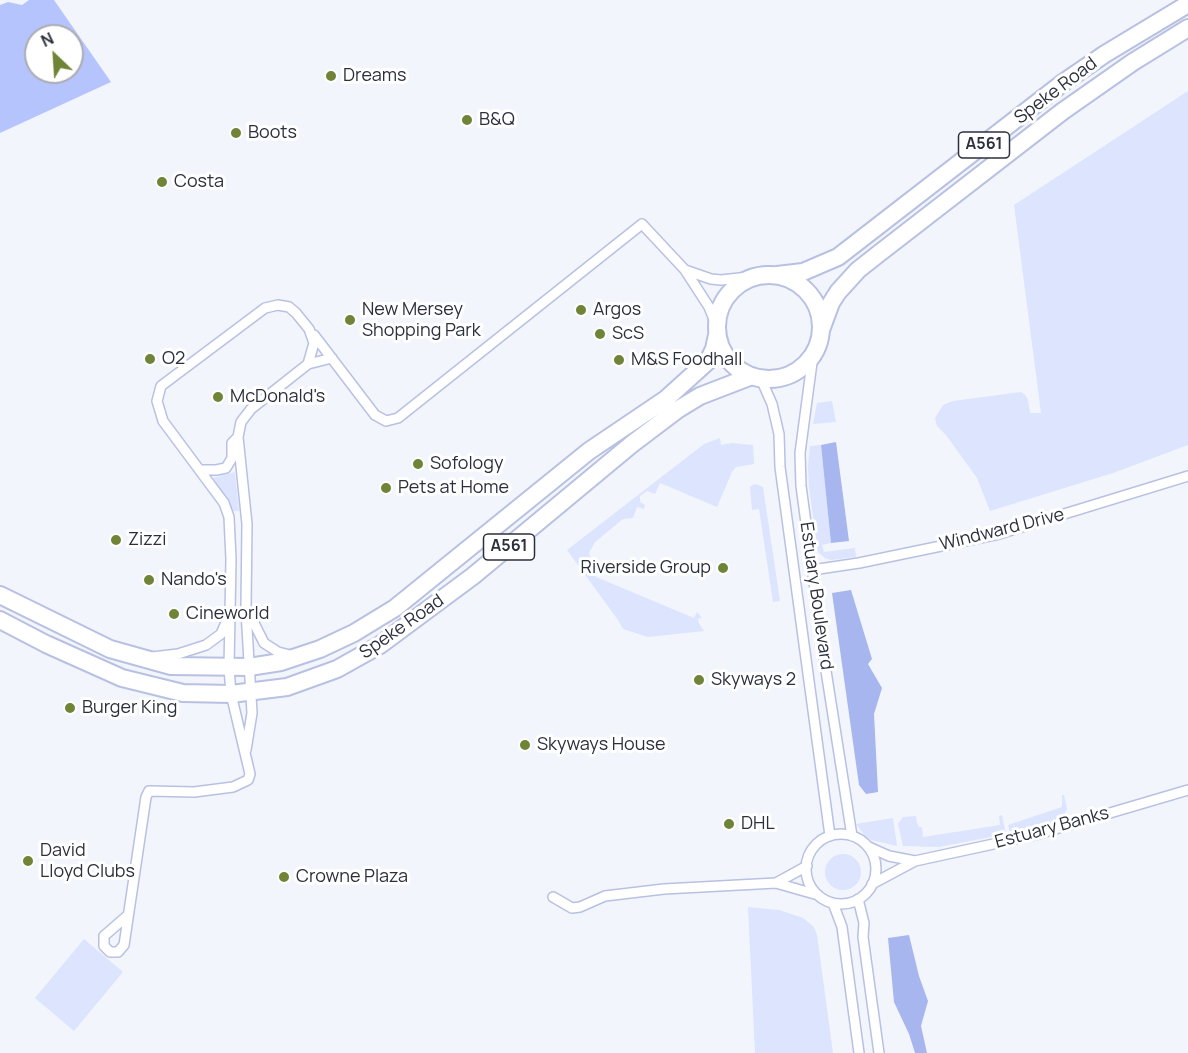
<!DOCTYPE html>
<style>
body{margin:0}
#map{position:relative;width:1188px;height:1053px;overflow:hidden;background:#f3f5fc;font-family:Manrope,sans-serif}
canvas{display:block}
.north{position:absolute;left:24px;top:24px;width:60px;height:60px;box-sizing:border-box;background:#fff;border:2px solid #abacb1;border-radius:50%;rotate:335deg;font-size:16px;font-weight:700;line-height:24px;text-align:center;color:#2c303d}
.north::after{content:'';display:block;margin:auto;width:21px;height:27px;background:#6f8436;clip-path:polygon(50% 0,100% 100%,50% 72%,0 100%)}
</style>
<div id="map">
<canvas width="1188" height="1053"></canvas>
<div class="north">N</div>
</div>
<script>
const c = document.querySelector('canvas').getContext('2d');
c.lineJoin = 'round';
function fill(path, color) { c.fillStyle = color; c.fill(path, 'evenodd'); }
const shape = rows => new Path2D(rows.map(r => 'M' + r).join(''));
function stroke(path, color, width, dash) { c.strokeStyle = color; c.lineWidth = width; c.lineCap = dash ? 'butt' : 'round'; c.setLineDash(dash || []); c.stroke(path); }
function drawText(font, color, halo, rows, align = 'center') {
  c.font = font + ' Manrope,sans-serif'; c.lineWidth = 6; c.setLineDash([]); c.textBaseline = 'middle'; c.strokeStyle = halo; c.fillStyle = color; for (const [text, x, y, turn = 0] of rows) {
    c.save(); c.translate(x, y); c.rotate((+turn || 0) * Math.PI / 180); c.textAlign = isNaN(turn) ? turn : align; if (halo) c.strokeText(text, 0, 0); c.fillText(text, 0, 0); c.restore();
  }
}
fill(shape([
 [1188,91,1188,445,1113,473,990,511,977,478,946,435,937,426,935,418,943,405,953,401,1021,392,1025,395,1028,400,1030,413,1041,413,1014,205],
 [832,401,836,422,813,424,817,403],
 [720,438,721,445,732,443,753,445,754,464,736,467,732,472,717,507,660,483,655,494,647,491,640,496,640,502,645,505,644,509,637,507,633,518,623,519,595,542,589,553,593,567,598,571,596,577,694,618,697,612,702,618,699,618,698,622,704,631,648,637,623,629,618,620,567,550,704,444],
 [821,445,831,543,822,545,824,552,855,548,856,557,831,560,825,558,818,552,809,487,808,466,810,446],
 [235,472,239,511,232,511,213,478],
 [755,484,763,487,780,601,773,602,759,509,752,510,750,487],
 [1062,795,1064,795,1067,809,1063,818,1058,821,1010,833,1008,825,1062,807],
 [1002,815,1006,834,939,847,903,846,898,824,903,817,916,816,917,823,919,827,922,827,923,837,1000,825,999,816],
 [893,818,897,846,871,840,866,837,856,824],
 '825 872a18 18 0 1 1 36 0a18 18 0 1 1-36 0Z',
 [748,907,779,910,803,918,814,927,817,935,833,1053,755,1053],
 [84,939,123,972,74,1031,35,998]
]), '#dce4fe');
fill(shape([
 [29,0,54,0,111,82,0,133,0,5,8,2,22,5],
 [36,36,72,36,72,72,36,72]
]), '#b5c4fd');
fill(shape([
 [836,442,849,541,831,543,821,445],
 [851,590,872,659,868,664,882,688,874,714,878,792,866,794,859,785,832,593],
 [909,935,919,976,928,1001,921,1026,927,1053,915,1053,909,1034,894,1002,888,938]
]), '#a7b6ee');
const minor = shape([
 [685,270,711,279,721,280,758,276],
 [314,335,375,415,386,421,398,418,642,224,685,270,709,307,717,327],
 [813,355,800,453,801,486,826,671,852,836],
 [308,364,332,358],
 [761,379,772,404,779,434,780,467,830,836],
 [201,470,216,470,226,468,232,458,232,443,238,437],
 [812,570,859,563,999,534,1188,476],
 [152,657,178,654,206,645,221,634,228,618],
 [246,750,252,713,246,611],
 '806 869a35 35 0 1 1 70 0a35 35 0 1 1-70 0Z',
 [869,847,889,856,915,861],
 [776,883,807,866],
 [872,884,915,861,1035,835,1188,790],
 [553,897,572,908,580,907,605,896,664,889,776,883,818,895],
 [858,899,864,923,863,937,879,1053],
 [833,903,842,927,859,1053],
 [127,916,104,936,104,946,110,952,118,952,124,945,146,797,149,791,194,792,233,787,248,780,250,774,231,694,229,668,231,559,229,517,224,503,163,421,157,401,161,386,265,308,278,305,289,307,296,313,309,329,314,343,308,364,251,409,241,422,238,437,247,524,246,607,264,643,278,652,294,656]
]);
const trunk = shape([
 [777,275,803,272,838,257,1064,82,1105,54,1188,4],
 '717 327a52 52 0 1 1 104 0a52 52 0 1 1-104 0Z',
 [821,330,831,303,838,292,858,270,877,255,1063,111,1133,62,1188,28],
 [0,595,110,649,171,666,249,667,281,662,320,649,354,633,395,608,589,451,666,399,708,361,714,349,717,335],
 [0,620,46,644,122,678,183,693,231,694,287,687,337,669,380,645,473,576,632,444,677,410,700,396,752,376]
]);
stroke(minor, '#b8c1e2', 12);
stroke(trunk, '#b8c1e2', 20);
stroke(minor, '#fff', 9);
stroke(trunk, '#fff', 16);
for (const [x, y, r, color] of [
 [331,76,6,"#6f8436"],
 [467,120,6,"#6f8436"],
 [236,133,6,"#6f8436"],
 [162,182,6,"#6f8436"],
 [581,310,6,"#6f8436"],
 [350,320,6,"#6f8436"],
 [600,334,6,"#6f8436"],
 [150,359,6,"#6f8436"],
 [619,360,6,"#6f8436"],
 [218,397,6,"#6f8436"],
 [418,464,6,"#6f8436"],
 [386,488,6,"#6f8436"],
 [116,540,6,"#6f8436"],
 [723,568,6,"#6f8436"],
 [149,580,6,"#6f8436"],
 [174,614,6,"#6f8436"],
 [699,680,6,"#6f8436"],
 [70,708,6,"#6f8436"],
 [525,745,6,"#6f8436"],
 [729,824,6,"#6f8436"],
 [28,861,6,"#6f8436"],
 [284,877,6,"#6f8436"]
]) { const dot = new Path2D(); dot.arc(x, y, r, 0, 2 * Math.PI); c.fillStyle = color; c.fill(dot); stroke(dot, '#fff', 2); }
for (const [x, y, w] of [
 [984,145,51],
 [509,547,51]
]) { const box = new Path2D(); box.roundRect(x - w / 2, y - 13, w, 26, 4.5); c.fillStyle = '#fff'; c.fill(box); stroke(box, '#2c303d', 1.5); }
drawText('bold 16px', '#2c303d', null, [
 ["A561",984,145],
 ["A561",509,547]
]);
drawText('18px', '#2c303d', '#fff', [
 ["Dreams",343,76],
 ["B&Q",479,120],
 ["Boots",248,133],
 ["Costa",174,182],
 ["New Mersey",362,310],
 ["Shopping Park",362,331],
 ["Argos",593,310],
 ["ScS",612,334],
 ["O2",162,359],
 ["M&S Foodhall",631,360],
 ["McDonald's",230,397],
 ["Sofology",430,464],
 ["Pets at Home",398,488],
 ["Zizzi",128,540],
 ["Riverside Group",711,568,"right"],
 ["Nando's",161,580],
 ["Cineworld",186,614],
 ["Skyways 2",711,680],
 ["Burger King",82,708],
 ["Skyways House",537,745],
 ["DHL",741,824],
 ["David",40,851],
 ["Lloyd Clubs",40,872],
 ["Crowne Plaza",296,877]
], 'left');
drawText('18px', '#2c303d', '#fff', [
 ["Speke Road",1056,91,-37],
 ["Windward Drive",1002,530,-14],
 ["Estuary Boulevard",816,596,82],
 ["Speke Road",402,627,-35],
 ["Estuary Banks",1052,828,-15]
]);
</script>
